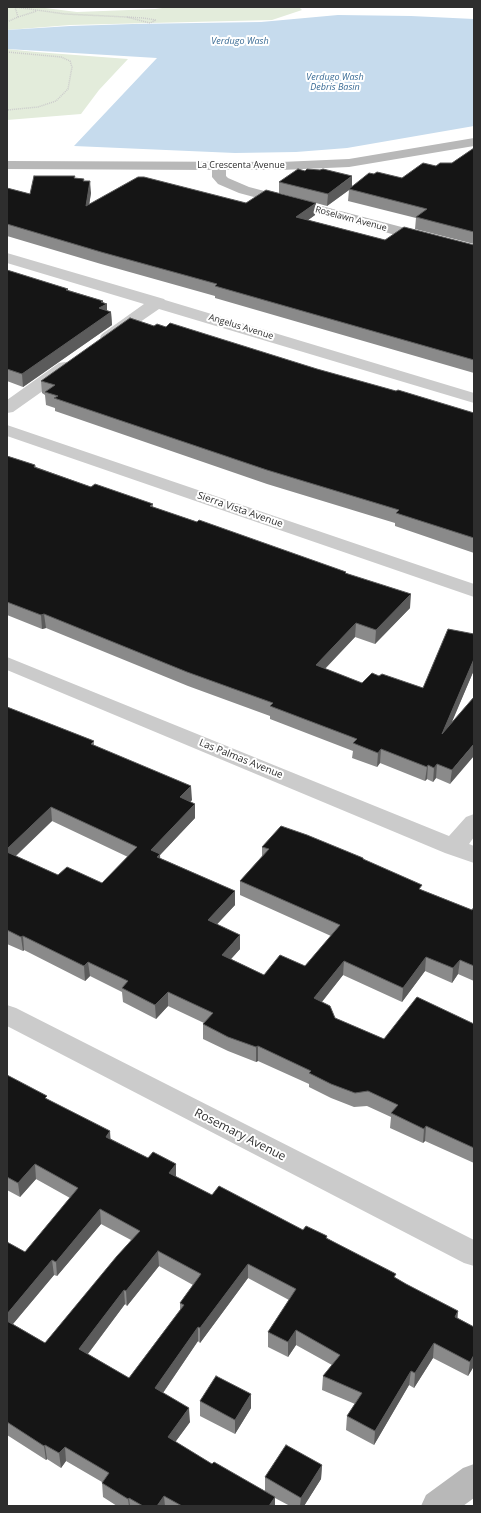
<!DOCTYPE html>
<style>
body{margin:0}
#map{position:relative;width:481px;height:1513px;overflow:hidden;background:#fff;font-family:"Open Sans",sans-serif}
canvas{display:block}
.frame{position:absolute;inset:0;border:8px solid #2e2e2e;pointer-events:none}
</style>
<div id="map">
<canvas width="481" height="1513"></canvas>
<div class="frame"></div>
</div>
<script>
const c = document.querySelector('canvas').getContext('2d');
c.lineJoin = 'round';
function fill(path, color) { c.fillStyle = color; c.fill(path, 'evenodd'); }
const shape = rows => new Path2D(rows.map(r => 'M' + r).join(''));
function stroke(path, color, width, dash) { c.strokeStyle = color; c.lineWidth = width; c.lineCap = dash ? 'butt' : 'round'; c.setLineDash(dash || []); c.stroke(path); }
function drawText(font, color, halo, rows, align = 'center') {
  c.font = font + ' "Open Sans",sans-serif'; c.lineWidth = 4; c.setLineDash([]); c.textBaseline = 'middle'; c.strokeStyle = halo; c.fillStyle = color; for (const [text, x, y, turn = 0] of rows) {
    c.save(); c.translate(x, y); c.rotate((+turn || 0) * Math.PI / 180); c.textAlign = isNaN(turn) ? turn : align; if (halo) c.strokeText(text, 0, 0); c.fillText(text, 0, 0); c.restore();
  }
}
fill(shape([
 [7,7,37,7,77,12,155,9,170,7,299,7,302,10,272,20,70,25,7,30],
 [7,49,36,52,128,59,99,90,81,114,7,120]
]), '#e3ecdb');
fill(shape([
 [338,15,411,16,474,19,474,126,347,148,296,152,235,153,74,146,157,58,7,49,7,30,70,26,133,24,261,22]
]), '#c6dbed');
stroke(shape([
 [15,7,65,14,127,17],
 [18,17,37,11],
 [127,17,143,18,156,20,150,23,127,17],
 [7,22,18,17,15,7],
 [7,52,61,57,70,61,72,67,68,89,56,101,38,107,7,110]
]), '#cbcbcb', 1.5, [1, 1]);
fill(shape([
 [7,253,164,299,165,300,474,393,474,403,159,309,114,340,108,342,102,340,100,337,102,334,144,304,7,263,7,253],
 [65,362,71,363,73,367,71,371,13,412,7,413,7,400,59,363,65,362],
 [7,425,474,584,474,597,7,436,7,425],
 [7,657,449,836,466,817,474,814,474,837,469,844,474,846,474,863,445,853,7,670,7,657],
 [7,1005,16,1008,474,1240,474,1266,464,1263,7,1026,7,1005]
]), '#cbcbcb');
fill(shape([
 [474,138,474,146,349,167,281,170,226,170,226,176,228,178,249,187,474,246,474,256,239,193,218,184,212,177,212,170,7,169,7,161,281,162,349,159,474,138],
 [474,1464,474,1498,463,1506,421,1506,426,1495,463,1468,474,1464]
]), '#b8b8b8');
fill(shape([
 [474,148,474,244,415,229,416,218,348,201,349,190,327,206,279,193,279,182,352,186,374,174,402,178,436,166,452,163],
 [75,178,84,179,84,181,91,193,89,205,316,203,315,215,308,220,385,240,474,245,474,373,215,298,215,296,101,264,7,236,7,188,30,194],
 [7,270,68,289,68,290,103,301,103,302,107,311,111,312,112,325,23,387,7,381],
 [154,326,166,327,474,413,474,553,395,526,395,523,267,484,55,411,55,408,46,405,45,395,42,393,41,381],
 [7,456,35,465,36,467,91,487,153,504,153,507,197,522,346,572,346,573,410,608,375,644,355,637,325,669,362,683,379,676,423,688,474,634,474,670,451,723,474,697,450,784,436,778,433,782,427,779,425,781,380,763,377,767,352,758,353,751,270,719,270,716,188,686,46,628,42,629,7,615],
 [7,707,94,741,94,745,192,800,190,802,195,818,160,855,160,858,235,891,235,905,217,924,240,949,231,959,264,975,305,966,331,936,240,895,240,881,262,856,262,847,363,860,422,890,472,910,474,907,474,981,458,974,452,983,425,971,402,1002,343,975,322,1002,335,1018,384,1039,474,1024,474,1163,425,1141,423,1143,390,1128,391,1117,367,1106,354,1107,331,1098,309,1087,309,1084,258,1061,256,1062,228,1051,203,1039,203,1024,204,1023,168,1006,156,1019,123,1002,122,992,90,976,85,981,24,950,23,951,7,944],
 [52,821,128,857,102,883,58,875,16,856],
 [7,1075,47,1099,111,1139,148,1158,176,1164,176,1177,212,1195,303,1230,327,1236,327,1238,396,1278,458,1318,474,1327,474,1366,468,1376,433,1358,414,1388,409,1385,374,1445,346,1430,347,1416,355,1404,322,1390,323,1376,332,1365,296,1345,288,1357,268,1347,268,1332,289,1300,248,1278,200,1343,198,1341,163,1393,190,1422,175,1442,212,1464,265,1491,265,1477,322,1465,321,1479,304,1506,290,1506,275,1498,275,1506,117,1506,103,1497,102,1482,66,1461,61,1468,47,1459,46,1460,7,1435,7,1242,25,1252,70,1198,36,1179,20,1197,7,1190],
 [101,1224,131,1240,45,1343,13,1324,54,1275,57,1276],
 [159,1266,193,1285,180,1303,180,1310,129,1378,88,1354,125,1304,127,1306],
 [251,1394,251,1408,235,1434,200,1416,200,1401]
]), '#8a8a8a');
fill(shape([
 [352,176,352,188,349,189,349,190,327,206,328,194],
 [90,181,91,193,87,218,86,206],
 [316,203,315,215,296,229,296,217],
 [103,301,103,306,107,304,107,315,111,312,112,325,23,387,22,374,99,308,101,302],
 [411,594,410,608,375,644,376,630],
 [44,614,46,628,42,629,41,615],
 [356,623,355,637,315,679,316,665],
 [474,659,474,670,441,748,442,734],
 [474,744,474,756,450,784,452,770],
 [381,749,380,763,377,767,378,753],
 [437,764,436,778,433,782,434,768],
 [428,765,427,779,425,781,427,767],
 [191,786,192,800,180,812,180,797],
 [195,804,195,818,160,855,161,868,151,850],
 [51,807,52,821,7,864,7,849],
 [235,891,235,905,208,934,208,920],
 [240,935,240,949,222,969,222,955],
 [23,936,24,950,23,951,21,937],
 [426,957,425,971,402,1002,403,988],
 [460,960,458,974,452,983,453,968],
 [344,961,343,975,313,1013,314,998],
 [88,962,90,976,85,981,84,966],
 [168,992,168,1006,156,1019,155,1005],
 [258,1046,258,1061,256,1062,256,1047],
 [426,1126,425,1141,423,1143,424,1129],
 [110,1131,111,1146,106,1137],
 [35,1164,36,1179,20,1197,18,1183],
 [176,1164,176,1179,169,1173],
 [100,1209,101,1224,57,1276,56,1262],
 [158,1251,159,1266,127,1306,126,1291],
 [52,1260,54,1275,7,1331,7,1314],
 [248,1264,248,1278,200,1343,200,1328],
 [124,1290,125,1304,81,1363,79,1349],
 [458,1311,457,1326,455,1317],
 [198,1327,198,1341,156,1403,155,1388],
 [296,1330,296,1345,288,1357,288,1342],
 [434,1343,433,1358,414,1388,415,1373],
 [474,1355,474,1366,468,1376,470,1362],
 [411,1371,409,1385,374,1445,375,1431],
 [251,1394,251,1408,235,1434,235,1420],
 [189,1408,190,1422,168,1452,168,1437],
 [45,1445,47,1459,46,1460,44,1446],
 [65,1447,66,1461,61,1468,59,1453],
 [322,1465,321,1479,304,1506,300,1506,301,1498],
 [164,1496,165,1506,157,1506],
 [275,1497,275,1506,269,1506],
 [129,1498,130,1506,129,1506,128,1499]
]), '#5b5b5b');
const building = shape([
 [474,148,474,232,416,217,427,209,349,189,369,173,374,174,377,172,402,178,423,163,436,166,440,163,452,163,474,148],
 [298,169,305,171,307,169,320,170,323,169,352,176,328,194,279,182,298,169],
 [34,176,75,176,74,178,84,179,83,181,90,181,86,206,138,177,144,177,246,203,266,190,316,203,296,217,385,240,404,227,474,245,474,360,215,286,217,284,101,252,7,224,7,188,30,194,34,176],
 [7,270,68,289,66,290,103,301,101,302,107,304,99,308,111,312,22,374,7,369,7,270],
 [130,318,154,326,157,324,166,327,170,323,317,369,396,391,398,390,474,413,474,538,396,513,399,510,267,470,54,398,58,396,45,392,55,385,41,381,130,318],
 [7,456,35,465,34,467,91,487,95,484,153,504,150,506,197,522,199,520,346,572,345,573,411,594,376,630,356,623,316,665,362,683,372,673,379,676,382,674,423,688,448,629,474,634,474,659,442,734,474,697,474,744,452,770,437,764,434,768,428,765,427,767,381,749,378,753,353,743,357,739,270,706,273,703,187,672,44,614,41,615,7,602,7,456],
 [7,707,94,741,91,744,191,786,180,797,195,804,151,850,160,854,157,857,235,891,208,920,240,935,222,955,264,975,280,955,305,966,340,925,240,881,269,849,262,847,281,826,307,835,363,858,363,859,422,885,419,889,472,910,474,907,474,966,460,960,453,968,426,957,403,988,344,961,314,998,330,1006,335,1018,384,1039,417,997,474,1024,474,1148,426,1126,424,1129,391,1113,398,1105,368,1091,355,1093,331,1084,309,1073,311,1071,258,1046,256,1047,228,1037,203,1024,213,1013,168,992,155,1005,122,988,128,981,88,962,84,966,23,936,21,937,7,930,7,852,58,875,67,867,102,883,137,847,51,807,7,849,7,707],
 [7,1075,47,1096,45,1098,110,1131,106,1137,148,1158,153,1152,176,1164,169,1173,212,1195,219,1186,303,1230,306,1226,327,1236,326,1238,396,1274,394,1277,406,1284,458,1311,455,1317,474,1327,474,1355,470,1362,434,1343,415,1373,411,1371,375,1431,347,1416,362,1393,323,1376,340,1355,296,1330,288,1342,268,1332,296,1289,248,1264,200,1328,198,1327,155,1388,189,1408,168,1437,212,1464,214,1462,275,1497,269,1506,182,1506,164,1496,157,1506,143,1506,129,1498,128,1499,102,1483,109,1473,65,1447,59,1453,45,1445,44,1446,7,1422,7,1321,45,1343,117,1256,140,1231,100,1209,56,1262,52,1260,7,1314,7,1242,25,1252,78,1188,35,1164,18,1183,7,1177,7,1075],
 [158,1251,201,1274,180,1303,184,1305,129,1378,79,1349,124,1290,126,1291,158,1251],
 [216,1376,251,1394,235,1420,200,1401,216,1376],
 [286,1445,322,1465,301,1498,265,1477,286,1445]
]);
fill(building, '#151515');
stroke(building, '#5b5b5b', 1);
drawText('italic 9px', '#386a94', '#fff', [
 ["Verdugo Wash",240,41],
 ["Verdugo Wash",335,77],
 ["Debris Basin",335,87]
]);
drawText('9px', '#2e2e2e', '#fff', [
 ["La Crescenta Avenue",241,165],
 ["Roselawn Avenue",351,219,15],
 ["Angelus Avenue",241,327,17]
]);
drawText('10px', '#2e2e2e', '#fff', [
 ["Sierra Vista Avenue",240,510,19],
 ["Las Palmas Avenue",241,759,22]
]);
drawText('12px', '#2e2e2e', '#fff', [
 ["Rosemary Avenue",240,1135,27]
]);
</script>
